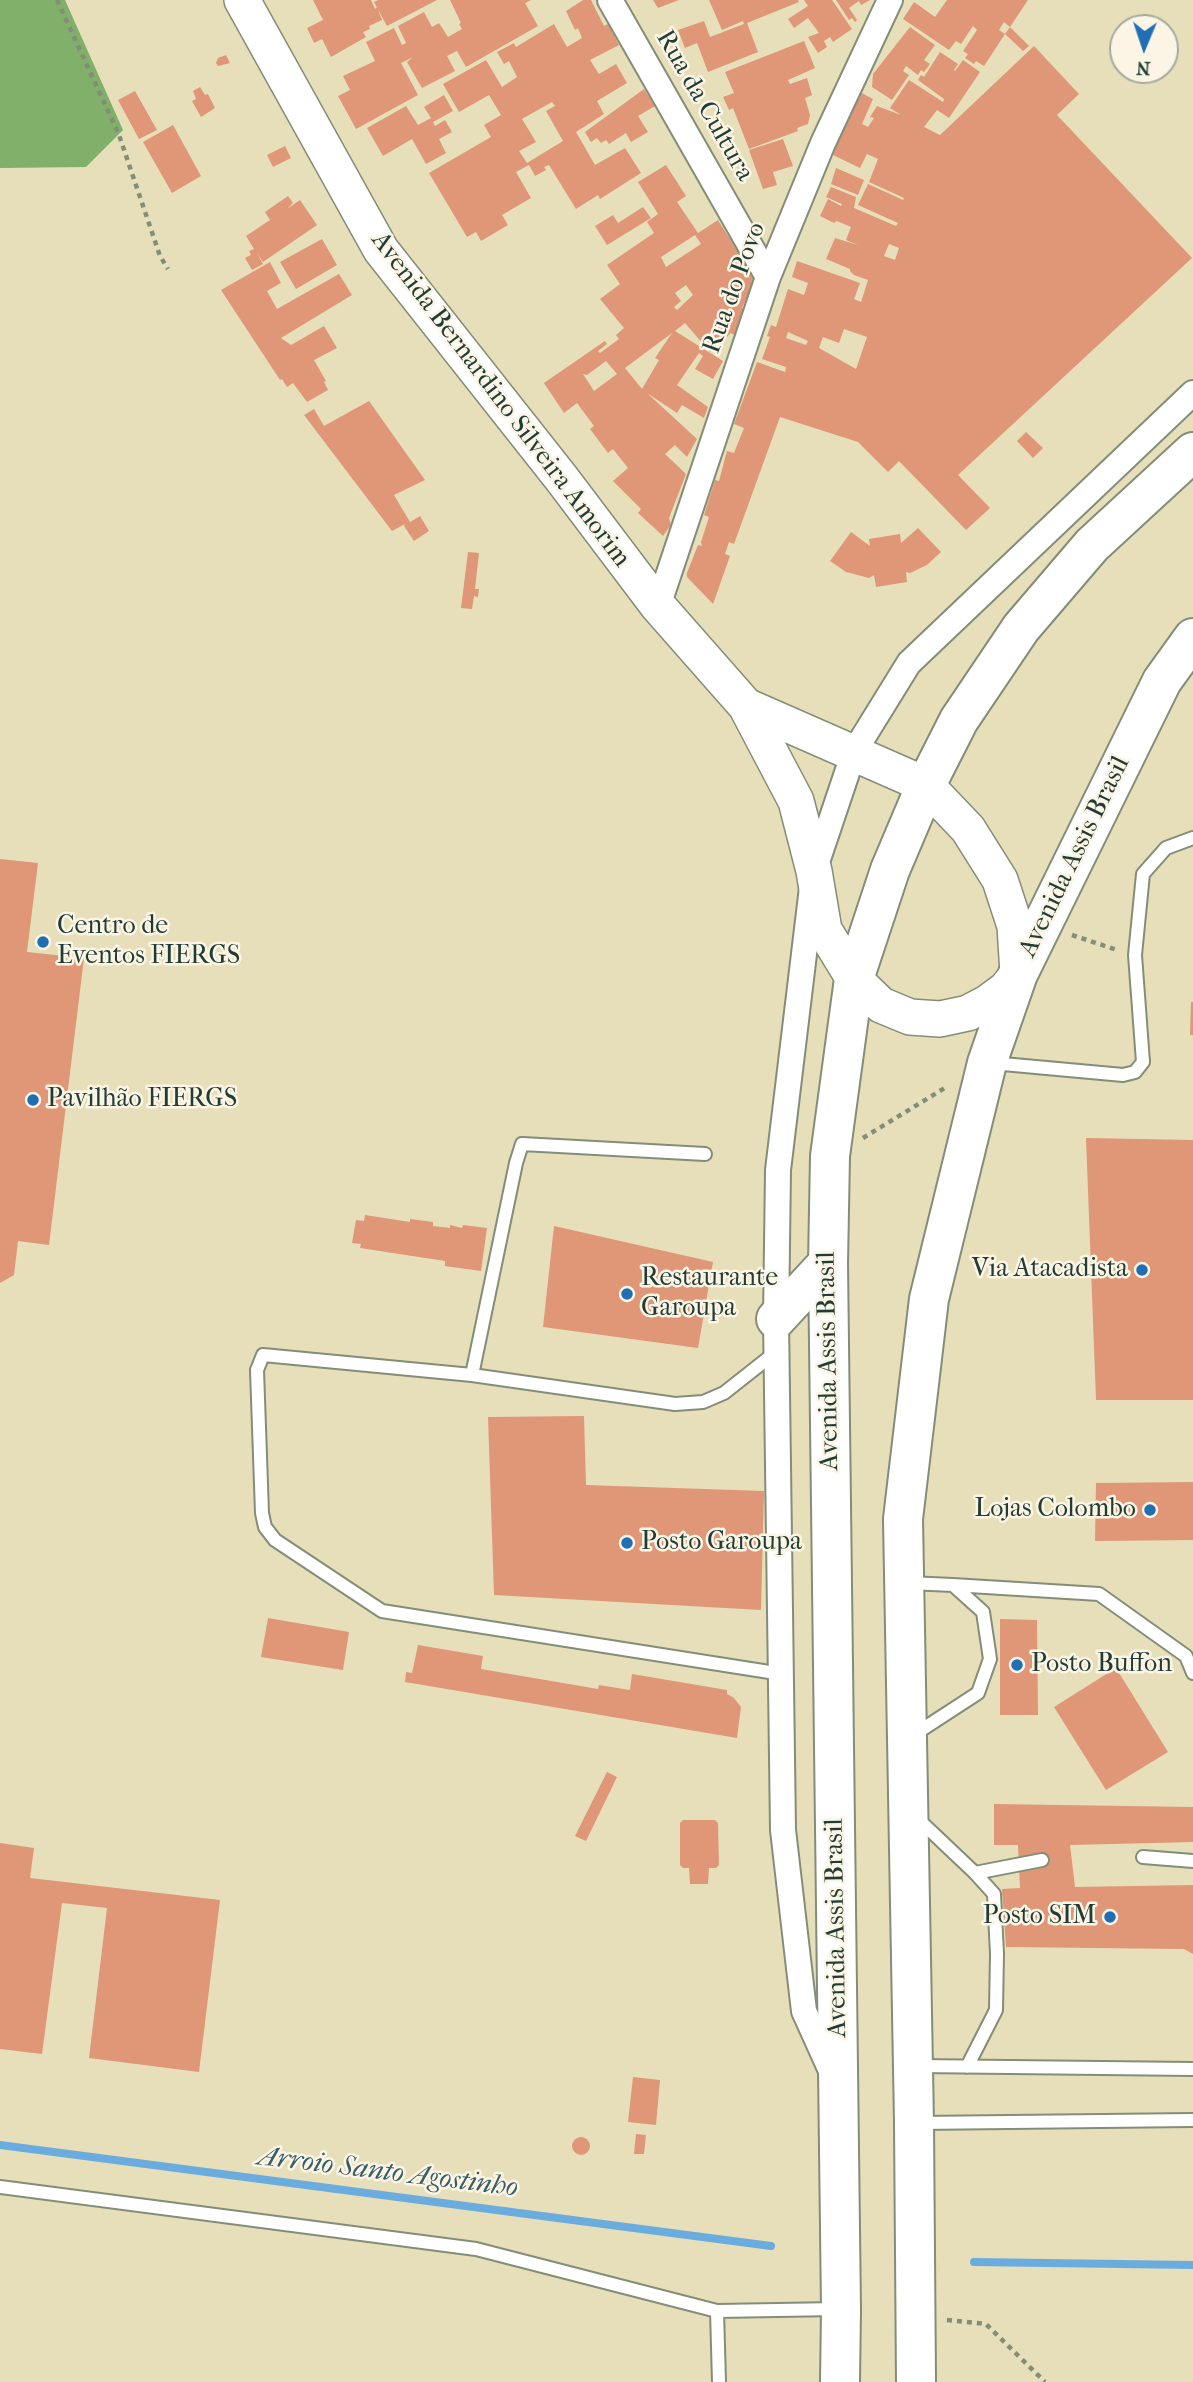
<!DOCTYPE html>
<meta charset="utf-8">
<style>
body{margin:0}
#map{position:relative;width:1193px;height:2382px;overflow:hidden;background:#e6dfba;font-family:"IM FELL French Canon",serif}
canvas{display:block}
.north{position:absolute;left:1109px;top:14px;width:70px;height:70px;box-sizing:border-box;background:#fcf5e5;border:2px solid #a4ab9e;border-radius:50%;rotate:182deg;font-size:19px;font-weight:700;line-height:28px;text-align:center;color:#1f3d34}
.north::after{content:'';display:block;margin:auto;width:24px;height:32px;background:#1f6fb2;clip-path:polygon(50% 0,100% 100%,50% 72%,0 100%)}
</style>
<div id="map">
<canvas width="1193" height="2382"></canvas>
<div class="north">N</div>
</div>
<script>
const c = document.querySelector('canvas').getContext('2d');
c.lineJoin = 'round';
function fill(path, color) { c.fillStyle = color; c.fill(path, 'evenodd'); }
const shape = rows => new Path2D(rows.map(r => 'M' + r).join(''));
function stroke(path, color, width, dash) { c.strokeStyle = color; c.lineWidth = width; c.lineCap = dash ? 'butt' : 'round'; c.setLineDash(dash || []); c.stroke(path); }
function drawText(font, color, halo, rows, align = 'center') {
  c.font = font + ' "IM FELL French Canon",serif'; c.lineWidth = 5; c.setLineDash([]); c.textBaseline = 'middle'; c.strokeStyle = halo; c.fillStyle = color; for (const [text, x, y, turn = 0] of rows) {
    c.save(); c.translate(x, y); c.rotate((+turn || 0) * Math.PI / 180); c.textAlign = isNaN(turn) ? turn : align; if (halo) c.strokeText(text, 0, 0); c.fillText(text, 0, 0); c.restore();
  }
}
fill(shape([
 [0,0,65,0,123,130,86,167,0,168]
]), '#80b06a');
stroke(shape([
 [0,2145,771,2246],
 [974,2262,1193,2265]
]), '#6bacdf', 8);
fill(shape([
 [313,0,371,0,375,9,377,7,382,20,369,26,370,29,363,32,366,37,331,57,322,39,314,43,307,28,323,20],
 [378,0,437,0,387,26,374,2],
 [450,0,531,0,525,3,538,26,466,67,457,51,447,56,455,71,422,88,407,62,413,57,401,63,418,95,356,129,338,96,350,90,343,76,375,61,366,42,394,28,402,45,406,43,398,26,424,12,432,27,439,23,448,37,462,29,459,24,461,23],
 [583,0,591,0,604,26,608,24,619,45,590,60,599,74,616,64,627,83,597,101,604,114,576,132,595,165,625,148,641,173,600,199,598,195,576,209,549,165,544,167,546,170,535,176,529,165,516,172,531,198,502,215,508,225,481,241,476,232,467,237,429,173,491,137,484,125,501,115,489,95,459,112,443,84,486,60,502,87,517,77,509,61,504,64,497,52,514,43,516,47,554,24,567,47,582,38,578,28,575,30,566,11],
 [552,102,555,106,546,111,563,141,527,163,519,151,536,142,522,119],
 [653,0,679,0,658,8],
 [709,0,798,0,799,2,747,23,758,52,708,72,697,43,685,48,678,30,704,21,710,37,744,24,743,21,722,30],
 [804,0,832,0,852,29,833,42,830,37,824,41,827,47,818,53,808,37,819,33,808,18,794,28,788,19,808,6],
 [836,0,870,0,861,5,859,1,849,8,857,20,855,22,852,18,849,20],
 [947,0,1028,0,1010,27,1004,22,999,30,1005,34,1010,27,1029,46,1023,51,1005,34,984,66,976,61,974,64,965,58,968,54,963,51,977,30,973,26,961,44,956,41,949,50,903,19,914,2,935,17],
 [910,27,935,45,924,60,930,64,924,72,921,70,918,75,906,66,903,71,909,75,892,100,872,87,873,74],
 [804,41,815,68,788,80,790,84,807,78,812,95,805,98,810,115,808,124,797,128,798,131,749,149,733,108,729,110,723,97,734,93,725,72],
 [1034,46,1079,94,1057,115,1192,258,958,475,990,508,966,530,899,461,888,472,858,442,780,417,734,544,729,542,725,554,730,556,713,604,687,577,687,573,698,545,702,546,701,542,709,517,704,515,715,480,719,481,727,451,734,453,744,428,734,424,757,362,785,372,786,367,762,359,770,337,767,336,771,325,776,327,788,289,804,295,808,283,792,277,797,261,860,283,854,299,861,302,868,280,854,275,850,271,850,269,826,259,835,238,858,245,846,240,851,227,837,221,838,220,834,223,820,216,828,199,841,206,842,204,826,197,831,187,856,197,854,208,896,226,898,223,858,205,868,184,903,200,904,198,869,182,878,159,867,154,860,168,833,155,838,142,835,141,856,90,873,99,862,124,868,127,874,118,870,117,877,106,901,115,890,108,909,80,943,102,944,99,918,80,921,75,924,77,940,52,958,64,954,70,955,71,963,60,980,72,949,118,937,110,924,127,940,135],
 [889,244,899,248,895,260,884,256],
 [844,329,867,337,856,369,819,348,823,337,839,343],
 [788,332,808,341,806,345,786,338],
 [226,55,230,63,218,66,216,63,218,58],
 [200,87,205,95,208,94,215,108,201,117,192,101,196,99,193,91],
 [644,89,655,106,638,116,648,132,631,142,626,133,609,144,606,140,601,143,597,138,591,142,585,132],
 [135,91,157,130,139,139,118,100],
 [444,95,453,111,433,122,435,126,445,120,452,132,439,139,446,153,426,164,412,139,383,156,367,128,406,106,418,125,431,118,424,107],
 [173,125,201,176,172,193,143,142],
 [783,139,793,166,773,172,777,185,763,189,749,150],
 [285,146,291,158,273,167,267,155],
 [666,165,686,196,677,202,698,233,718,220,737,250,742,247,758,274,742,308,746,309,736,336,731,333,710,352,685,323,675,331,723,361,713,379,695,369,703,356,699,353,677,385,708,407,704,418,682,405,677,413,647,393,697,439,687,457,675,445,665,454,686,474,669,518,671,525,663,536,638,513,641,509,613,481,628,468,613,449,608,453,590,429,594,426,577,403,564,413,544,383,605,341,607,344,598,351,600,353,619,339,616,335,624,328,600,299,620,284,607,265,654,233,647,222,658,214,638,182],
 [695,235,701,244,666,267,661,257],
 [686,285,693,295,677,310,674,307,681,301,675,293],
 [672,333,655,358,659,360,642,389,625,368],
 [606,361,617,374,594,391,583,374,587,375],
 [836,168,864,180,858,195,831,184],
 [288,196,293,203,287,209,300,200,317,225,263,262,257,253,263,264,252,270,245,258,251,255,249,251,254,249,246,236,270,220,265,212],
 [643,207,651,218,607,245,595,226,613,215,618,223],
 [322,239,337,265,296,289,280,262],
 [270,262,281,283,267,291,277,309,339,274,352,295,281,338,291,345,324,326,337,348,314,360,326,381,324,382,328,390,307,402,293,383,287,387,282,379,280,380,221,290],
 [369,401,425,480,394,495,410,522,420,516,429,531,414,541,404,526,405,524,392,531,304,415,314,409,324,426],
 [1026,432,1043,448,1033,458,1017,441],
 [918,528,941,552,927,565,910,573,906,572,907,582,876,587,874,575,869,578,846,572,830,561,851,532,870,546,869,539,900,534,901,543],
 [468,552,479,553,475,589,479,589,478,597,474,596,472,609,461,608],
 [0,859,38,863,27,952,84,958,49,1245,18,1241,14,1275,0,1283],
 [1191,1002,1193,1002,1193,1035,1190,1035],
 [1086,1138,1193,1140,1193,1400,1096,1400],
 [365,1215,410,1222,410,1219,433,1222,433,1226,450,1228,450,1225,462,1228,463,1225,487,1228,481,1271,445,1266,445,1261,360,1248,361,1244,352,1243,356,1220,364,1221],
 [554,1226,713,1262,698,1348,543,1327],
 [584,1416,586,1485,764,1491,761,1610,494,1595,488,1417],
 [1193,1482,1193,1540,1095,1541,1096,1483],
 [268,1618,349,1632,343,1670,261,1657],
 [1000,1619,1037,1620,1038,1715,1000,1715],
 [418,1645,483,1656,481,1669,598,1689,599,1685,630,1690,632,1674,727,1690,727,1694,734,1698,741,1707,737,1738,405,1682,406,1672,412,1673],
 [1116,1668,1168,1752,1106,1790,1054,1707],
 [607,1772,617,1777,586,1841,575,1836],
 [994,1804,1193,1807,1193,1842,1070,1845,1075,1887,1193,1885,1193,1954,1184,1949,1006,1947,1002,1889,1020,1888,1018,1845,994,1845],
 [683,1820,715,1820,718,1823,719,1865,716,1868,709,1868,708,1884,690,1884,689,1868,683,1868,680,1865,680,1823],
 [0,1843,34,1848,30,1878,220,1900,199,2072,89,2058,107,1908,62,1903,42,2054,0,2049],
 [633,2077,660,2080,656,2125,628,2122],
 [636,2134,646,2135,644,2154,634,2154],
 '572 2146a9 9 0 1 1 18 0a9 9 0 1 1-18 0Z'
]), '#df9777');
const lane = shape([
 [992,1063,1123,1075,1135,1072,1143,1062,1135,955,1143,874,1166,848,1193,838],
 [776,1352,724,1393,703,1402,675,1404,472,1375,263,1355,257,1370,262,1513,265,1527,275,1540,382,1611,782,1674],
 [472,1375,516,1163,522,1144,705,1154],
 [908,1583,953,1585,983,1612,990,1659,978,1693,912,1736],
 [953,1585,1099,1594,1186,1656,1193,1673],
 [918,1819,975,1873,994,1894,997,1954,996,2010,967,2067],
 [1143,1857,1193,1861],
 [975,1873,1042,1860],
 [917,2066,1193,2069],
 [918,2123,1193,2120],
 [0,2187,476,2249,717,2311,838,2309],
 [717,2311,719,2382]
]);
const street = shape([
 [610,0,768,277],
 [658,606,768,277,823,143,890,0],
 [832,2073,804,2011,783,1830,776,1319,778,1170,814,871,854,752,909,663,1193,393]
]);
const secondary = shape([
 [242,0,381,250,562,479,658,606,746,706,796,801,814,871,824,930,854,979,881,1005,910,1017,940,1019,968,1013,987,1003,1006,989,1018,974,1015,926,1000,880,968,829,926,785,746,706]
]);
const primary = shape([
 [776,1319,828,1263],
 [840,2382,841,2309,828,1263,830,1156,854,979,890,870,926,785,959,720,1021,628,1092,545,1193,452],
 [916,2382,914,2123,903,1519,929,1299,987,1063,1018,974,1162,681,1193,638]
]);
stroke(lane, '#828e77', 16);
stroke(street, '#828e77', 28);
stroke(secondary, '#828e77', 38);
stroke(primary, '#828e77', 42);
stroke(shape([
 [57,0,119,135,160,256,168,269],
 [1072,935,1117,950],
 [863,1138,948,1086],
 [947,2320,986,2324,1045,2382]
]), '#828e77', 4.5, [5, 5]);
stroke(lane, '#fff', 12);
stroke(street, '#fff', 24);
stroke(secondary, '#fff', 35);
stroke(primary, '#fff', 38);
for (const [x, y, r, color] of [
 [43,942,7,"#1f6fb2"],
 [33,1100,7,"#1f6fb2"],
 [1142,1270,7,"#1f6fb2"],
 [627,1294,7,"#1f6fb2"],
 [1150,1510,7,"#1f6fb2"],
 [627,1543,7,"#1f6fb2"],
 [1017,1665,7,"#1f6fb2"],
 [1110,1917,7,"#1f6fb2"]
]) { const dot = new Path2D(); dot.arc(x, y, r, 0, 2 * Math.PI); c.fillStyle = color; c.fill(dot); stroke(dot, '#fcf5e5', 2.5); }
drawText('26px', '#1f3d34', '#fcf5e5', [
 ["Rua da Cultura",704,106,60],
 ["Rua do Povo",735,288,-70],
 ["Avenida Bernardino Silveira Amorim",500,400,53],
 ["Avenida Assis Brasil",1075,857,-64],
 ["Avenida Assis Brasil",829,1361,-91],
 ["Avenida Assis Brasil",837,1928,-91]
]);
drawText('26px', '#1f3d34', '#fcf5e5', [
 ["Centro de",57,927],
 ["Eventos FIERGS",57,957],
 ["Pavilhão FIERGS",47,1100],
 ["Via Atacadista",1128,1270,"right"],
 ["Restaurante",641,1279],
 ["Garoupa",641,1309],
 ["Lojas Colombo",1136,1510,"right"],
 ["Posto Garoupa",641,1543],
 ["Posto Buffon",1031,1665],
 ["Posto SIM",1096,1917,"right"]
], 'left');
drawText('italic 28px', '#365e67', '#fcf5e5', [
 ["Arroio Santo Agostinho",388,2173,7]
]);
</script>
